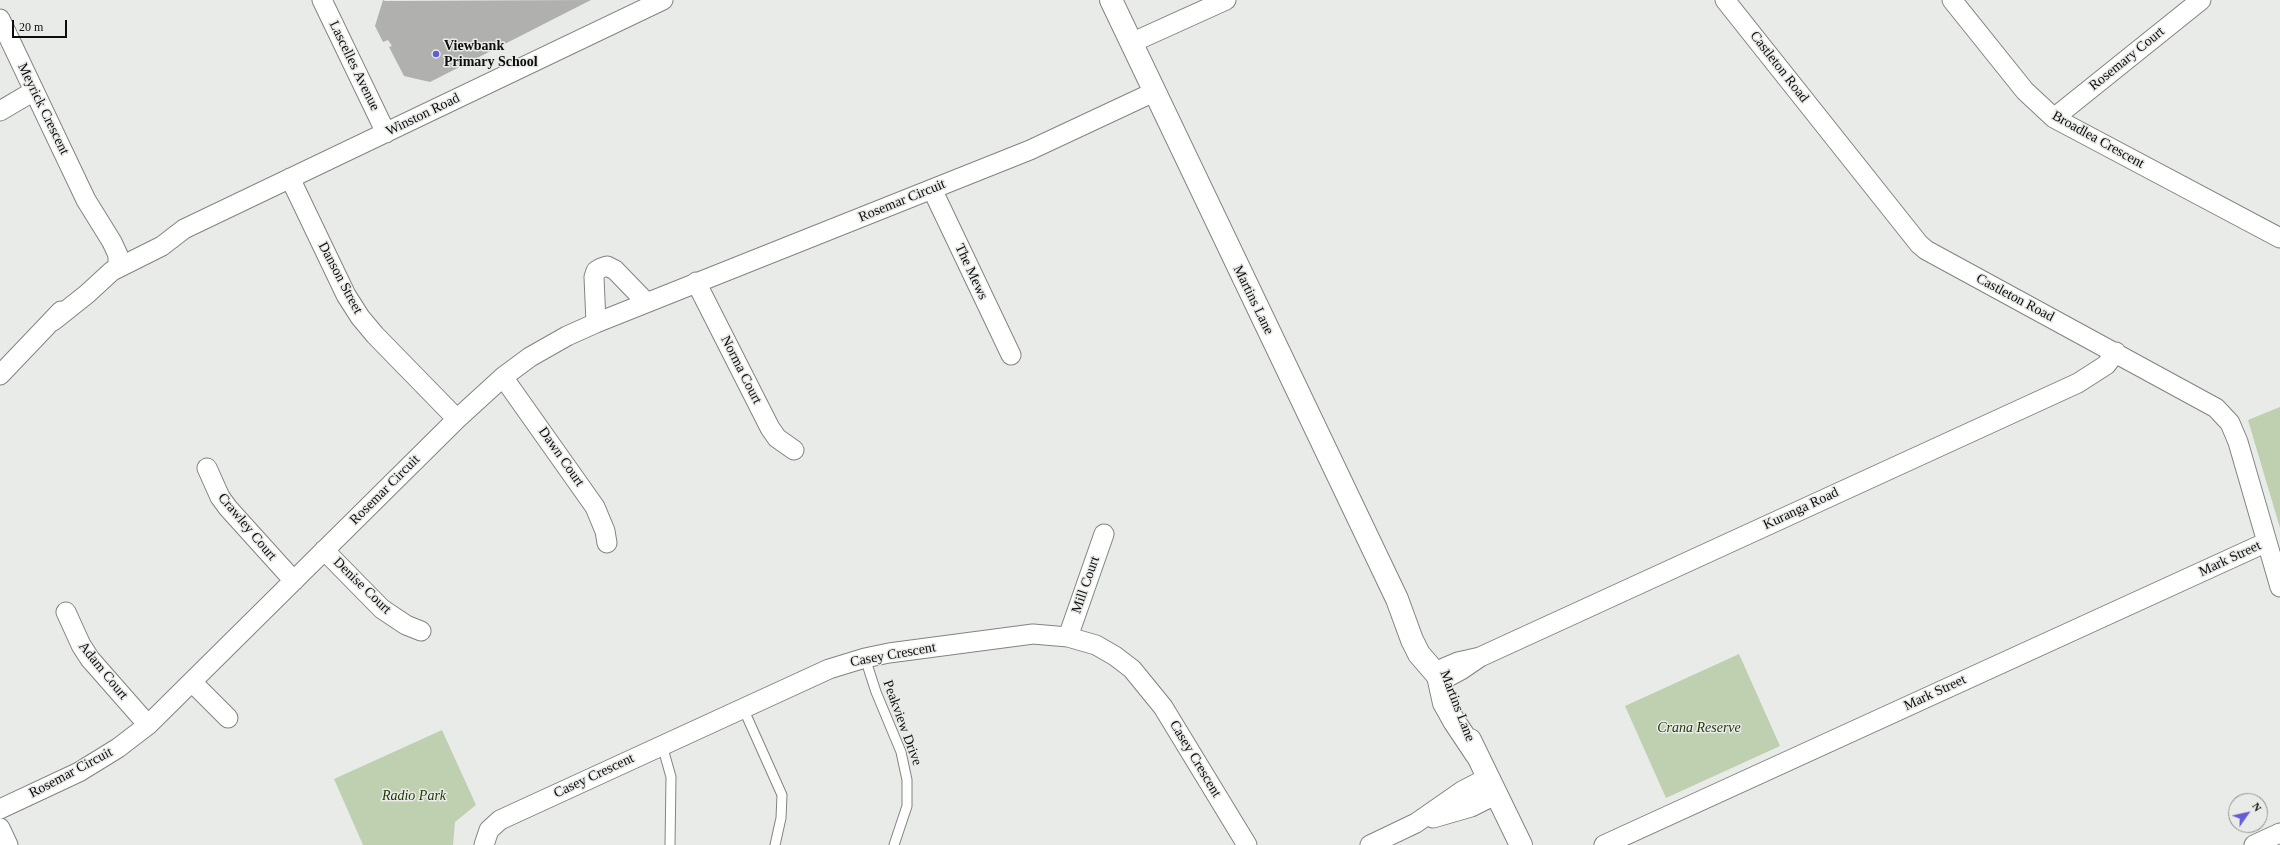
<!DOCTYPE html>
<style>
body{margin:0}
#map{position:relative;width:2280px;height:845px;overflow:hidden;background:#e9ebe8;font-family:Georgia,serif}
canvas{display:block}
.north{position:absolute;left:2228px;top:793px;width:40px;height:40px;box-sizing:border-box;background:#e9ebe8;border:1px solid #919290;border-radius:50%;rotate:56deg;font-size:11px;font-weight:700;line-height:16px;text-align:center;color:#0c0d0c}
.north::after{content:'';display:block;margin:auto;width:14px;height:18px;background:#635dd6;clip-path:polygon(50% 0,100% 100%,50% 72%,0 100%)}
.scale{position:absolute;left:12px;top:20px;width:55px;height:18px;box-sizing:border-box;border:2px solid #0c0d0c;border-top:0;padding-left:5px;font-size:12px;line-height:14px;white-space:nowrap;color:#0c0d0c;-webkit-text-stroke:3px #e9ebe8;paint-order:stroke}
</style>
<div id="map">
<canvas width="2280" height="845"></canvas>
<div class="north">N</div>
<div class="scale">20 m</div>
</div>
<script>
const c = document.querySelector('canvas').getContext('2d');
c.lineJoin = 'round';
function fill(path, color) { c.fillStyle = color; c.fill(path, 'evenodd'); }
const shape = rows => new Path2D(rows.map(r => 'M' + r).join(''));
function stroke(path, color, width, dash) { c.strokeStyle = color; c.lineWidth = width; c.lineCap = dash ? 'butt' : 'round'; c.setLineDash(dash || []); c.stroke(path); }
function drawText(font, color, halo, rows, align = 'center') {
  c.font = font + ' Georgia,serif'; c.lineWidth = 3; c.setLineDash([]); c.textBaseline = 'middle'; c.strokeStyle = halo; c.fillStyle = color; for (const [text, x, y, turn = 0] of rows) {
    c.save(); c.translate(x, y); c.rotate((+turn || 0) * Math.PI / 180); c.textAlign = isNaN(turn) ? turn : align; if (halo) c.strokeText(text, 0, 0); c.fillText(text, 0, 0); c.restore();
  }
}
fill(shape([
 [2280,407,2280,528,2248,420],
 [1739,654,1780,746,1666,798,1625,706],
 [442,730,476,805,455,822,453,845,363,845,334,779]
]), '#bed0b0');
fill(shape([
 [383,0,385,1,591,0,430,82,404,76,389,47,392,46,388,40,383,42,375,26]
]), '#b0b1ae');
const lane = shape([
 [865,658,876,692,901,752,907,780,907,806,894,845],
 [743,708,782,795,781,818,775,845],
 [662,745,671,777,670,845]
]);
const street = shape([
 [322,0,386,133],
 [1725,0,1919,244,1926,250,2216,408,2230,423,2238,442,2280,587],
 [1952,0,2025,91,2054,118,2280,238],
 [0,19,86,200,112,242,118,255,118,267],
 [1131,43,1226,0],
 [0,111,34,91],
 [2054,118,2201,0],
 [290,178,346,295,360,317,375,335,457,419],
 [932,189,1011,355],
 [696,282,770,428,777,438,794,450],
 [53,321,87,294,112,271,162,246,184,229,663,0],
 [596,323,594,277,596,271,601,268,607,266,615,270,646,302],
 [0,375,61,311],
 [503,377,595,507,605,531,607,543],
 [207,468,220,497,228,508,294,581],
 [324,550,382,609,406,625,421,631],
 [66,612,81,645,90,659,148,725],
 [1068,637,1104,534],
 [1480,657,1461,670,1448,677,1438,676,1444,668,1458,662,1480,657,2078,383,2106,365,2116,352],
 [192,682,228,718],
 [0,809,79,772,118,748,148,725,457,419,503,377,530,357,567,336,596,323,1030,150,1154,92],
 [1433,818,1471,807,1495,795],
 [0,828,8,845],
 [484,845,489,830,500,820,829,669,865,658,889,653,1033,634,1068,637,1096,645,1115,656,1132,669,1163,707,1247,845],
 [1370,845,1416,823,1462,791,1487,778],
 [1604,845,2267,542],
 [2254,845,2280,833]
]);
const secondary = shape([
 [1111,0,1397,599,1412,640,1419,654,1438,676,1444,703,1454,721,1476,754],
 [1470,740,1521,845]
]);
stroke(lane, '#828481', 11);
stroke(street, '#828481', 21);
stroke(secondary, '#828481', 24);
stroke(lane, '#fff', 9);
stroke(street, '#fff', 19);
stroke(secondary, '#fff', 22);
for (const [x, y, r, color] of [
 [436,54,4,"#635dd6"]
]) { const dot = new Path2D(); dot.arc(x, y, r, 0, 2 * Math.PI); c.fillStyle = color; c.fill(dot); stroke(dot, '#e9ebe8', 1.5); }
drawText('bold 14px', '#0c0d0c', '#e9ebe8', [
 ["Viewbank",444,46],
 ["Primary School",444,62]
], 'left');
drawText('14px', '#0c0d0c', '#e9ebe8', [
 ["Rosemary Court",2127,59,-39],
 ["Lascelles Avenue",354,66,64],
 ["Castleton Road",1779,67,52],
 ["Meyrick Crescent",43,109,64],
 ["Winston Road",423,115,-26],
 ["Broadlea Crescent",2098,140,29],
 ["Rosemar Circuit",902,201,-22],
 ["The Mews",971,272,65],
 ["Danson Street",340,278,62],
 ["Castleton Road",2015,298,28],
 ["Martins Lane",1253,300,64],
 ["Norma Court",741,370,63],
 ["Dawn Court",561,457,55],
 ["Rosemar Circuit",385,490,-45],
 ["Kuranga Road",1801,509,-25],
 ["Crawley Court",247,527,50],
 ["Mark Street",2230,559,-25],
 ["Mill Court",1086,585,-71],
 ["Denise Court",362,586,44],
 ["Casey Crescent",893,655,-10],
 ["Adam Court",103,671,51],
 ["Mark Street",1935,693,-25],
 ["Martins Lane",1457,706,69],
 ["Peakview Drive",902,723,70],
 ["Casey Crescent",1195,759,59],
 ["Rosemar Circuit",71,773,-28],
 ["Casey Crescent",594,776,-25]
]);
drawText('italic 14px', '#1f3403', '#e9ebe8', [
 ["Crana Reserve",1699,728],
 ["Radio Park",414,796]
]);
</script>
